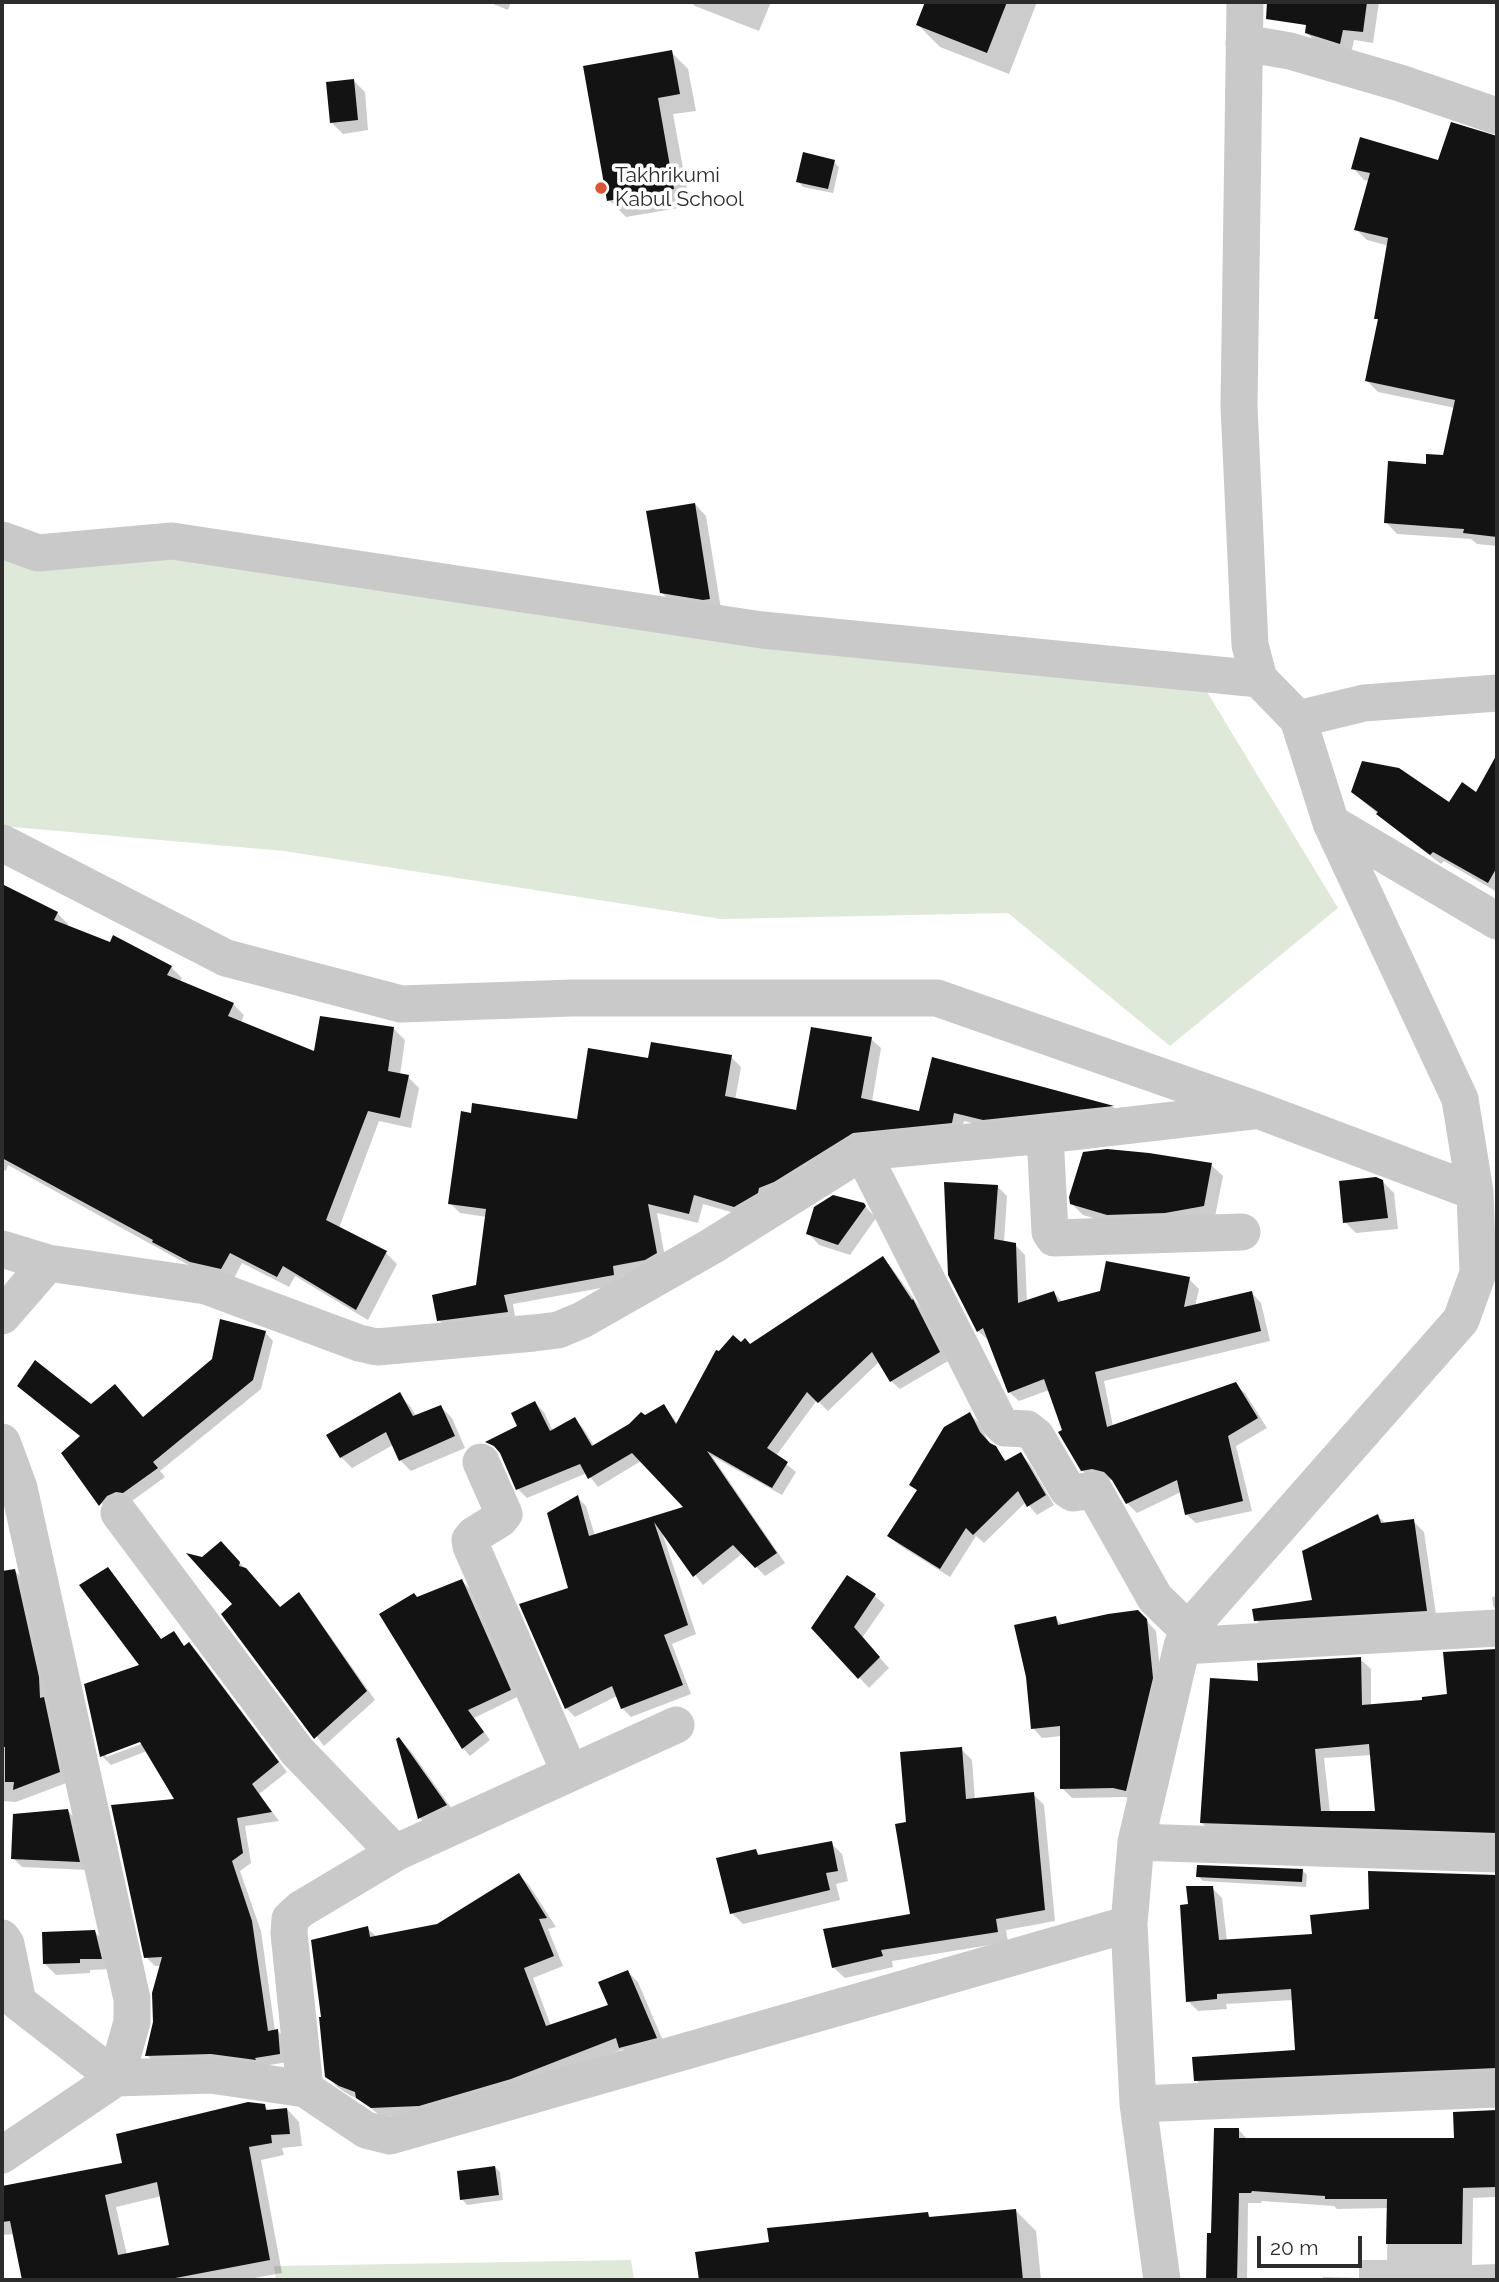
<!DOCTYPE html>
<style>
body{margin:0}
#map{position:relative;width:1499px;height:2282px;overflow:hidden;background:#fff;font-family:Raleway,sans-serif}
canvas{display:block}
.frame{position:absolute;inset:0;border:4px solid #2c2c2c;pointer-events:none}
.scale{position:absolute;left:1257px;top:2236px;width:105px;height:32px;box-sizing:border-box;border:4px solid #2c2c2c;border-top:0;padding-left:9px;font-size:21px;line-height:24px;white-space:nowrap;color:#2c2c2c;-webkit-text-stroke:5px #fff;paint-order:stroke}
</style>
<div id="map">
<canvas width="1499" height="2282"></canvas>
<div class="frame"></div>
<div class="scale">20 m</div>
</div>
<script>
const c = document.querySelector('canvas').getContext('2d');
c.lineJoin = 'round';
function fill(path, color) { c.fillStyle = color; c.fill(path, 'evenodd'); }
const shape = rows => new Path2D(rows.map(r => 'M' + r).join(''));
function stroke(path, color, width, dash) { c.strokeStyle = color; c.lineWidth = width; c.lineCap = dash ? 'butt' : 'round'; c.setLineDash(dash || []); c.stroke(path); }
function drawText(font, color, halo, rows, align = 'center') {
  c.font = font + ' Raleway,sans-serif'; c.lineWidth = 7; c.setLineDash([]); c.textBaseline = 'middle'; c.strokeStyle = halo; c.fillStyle = color; for (const [text, x, y, turn = 0] of rows) {
    c.save(); c.translate(x, y); c.rotate((+turn || 0) * Math.PI / 180); c.textAlign = isNaN(turn) ? turn : align; if (halo) c.strokeText(text, 0, 0); c.fillText(text, 0, 0); c.restore();
  }
}
fill(shape([
 [2,531,240,557,1201,682,1338,908,1170,1046,1008,913,721,919,284,851,2,826],
 [631,2260,634,2280,276,2280,274,2266]
]), '#dee9d9');
fill(shape([
 [488,2,511,2,508,10],
 [691,2,771,2,759,31,695,6],
 [927,2,1037,2,1009,74,940,47,918,25],
 [1312,2,1379,2,1373,43,1354,40,1351,54,1318,44,1307,33],
 [671,52,688,69,696,111,673,114,690,206,626,217,609,200],
 [354,81,365,92,368,130,343,134,332,123],
 [1452,125,1497,139,1497,546,1477,544,1471,539,1397,534,1386,522,1427,466,1445,457,1455,408,1378,392,1367,381,1379,321,1376,318,1389,246,1367,240,1356,229,1369,181,1364,180,1353,168,1439,162],
 [834,162,839,167,833,193,803,187,798,181],
 [695,504,706,516,721,609,673,604,661,592],
 [1497,758,1497,892,1444,861,1441,864,1389,824,1353,792,1449,805,1477,794],
 [2,886,57,913,68,924,67,927,171,967,182,978,180,982,233,1004,244,1015,241,1023,316,1054,393,1028,405,1040,400,1075,408,1077,419,1088,411,1128,379,1121,339,1228,386,1253,397,1264,368,1320,295,1276,289,1287,242,1263,233,1280,203,1273,8,1165,6,1171,2,1169],
 [871,1039,881,1048,872,1102,921,1114,934,1059,1113,1107,1121,1115,994,1129,964,1121,961,1132,745,1216,703,1204,698,1223,657,1213,666,1263,655,1269,621,1276,623,1284,513,1304,516,1322,449,1329,439,1320,478,1286,487,1217,460,1213,450,1203,578,1121,650,1060,731,1057,741,1067,735,1100,798,1112],
 [1211,1165,1223,1176,1215,1217,1119,1226,1083,1215,1071,1203],
 [1382,1181,1394,1193,1398,1229,1356,1233,1345,1222],
 [997,1186,1007,1196,1004,1242,1015,1245,1025,1255,1027,1302,1054,1293,1064,1303,1189,1279,1199,1289,1195,1306,1252,1293,1261,1303,1270,1341,1104,1381,1113,1426,1235,1384,1245,1393,1267,1428,1236,1446,1252,1511,1196,1523,1186,1514,1181,1492,1137,1513,1127,1503,1115,1481,1103,1478,1092,1480,1082,1470,1064,1430,1049,1390,1019,1401,1009,1392,988,1340,978,1331],
 [864,1205,876,1218,850,1255,819,1245,808,1233],
 [882,1258,891,1267,922,1310,948,1361,900,1389,891,1381,880,1361,828,1411,817,1400,776,1456,796,1472,782,1495,712,1456,785,1563,765,1576,743,1553,703,1585,662,1532,696,1634,672,1644,691,1694,631,1717,622,1708,617,1696,575,1717,566,1708,570,1589,577,1497,586,1506,595,1536,687,1508,641,1461,598,1487,587,1473,527,1498,518,1489,502,1453,488,1442,520,1427,535,1403,544,1412,553,1431,574,1419,583,1428,595,1447,664,1406,678,1424,669,1439,742,1344,750,1346],
 [265,1332,273,1341,261,1389,160,1471,165,1477,132,1501,125,1500,109,1513,63,1453,82,1437,91,1406,143,1419],
 [399,1395,410,1406,417,1417,441,1407,452,1418,465,1448,411,1471,400,1460,393,1445,352,1468,341,1457],
 [970,1414,979,1423,989,1443,1008,1462,1021,1455,1030,1464,1054,1505,1037,1515,1026,1502,984,1543,976,1536,950,1577,899,1545,889,1536,918,1491,911,1484],
 [1378,1516,1386,1524,1413,1521,1424,1532,1437,1621,1267,1631,1256,1620,1315,1601],
 [229,1551,281,1608,298,1595,307,1603,375,1700,324,1746,223,1614,235,1604],
 [107,1569,116,1578,162,1640,173,1633,185,1647,189,1644,198,1653,287,1772,259,1794,279,1821,245,1826,251,1863,240,1871,261,1931,275,2031,277,2030,286,2039,288,2062,263,2066,156,2064,147,2055,155,2023,162,1966,155,1966,146,1957,177,1801,147,1751,111,1765,102,1756,86,1685,142,1666],
 [147,1737,149,1741,106,1757,106,1753],
 [15,1571,24,1580,69,1782,16,1802,2,1801,2,1573],
 [847,1578,875,1596,885,1605,862,1638,889,1668,869,1688,813,1628],
 [462,1581,469,1588,517,1697,474,1718,490,1740,470,1756,463,1748,381,1615],
 [1497,1596,1497,1611,1493,1606,1492,1597],
 [1138,1612,1156,1631,1162,1688,1136,1799,1124,1797,1072,1798,1062,1788,1062,1736,1042,1738,1033,1728,1055,1618,1063,1625],
 [1497,1651,1497,1719,1468,1723,1495,1761,1497,1842,1212,1833,1201,1822,1260,1683,1360,1659,1371,1669,1371,1706,1424,1701,1448,1696,1445,1654],
 [1371,1755,1377,1813,1330,1812,1324,1758],
 [399,1739,410,1750,457,1816,431,1829,420,1818],
 [961,1749,972,1760,975,1800,1033,1794,1044,1805,1055,1921,1006,1930,1008,1942,892,1961,893,1967,845,1978,833,1967,912,1916,908,1824],
 [68,1811,77,1820,88,1870,22,1867,13,1858],
 [831,1843,842,1854,848,1881,836,1884,840,1900,743,1924,732,1913,756,1851,761,1856],
 [1302,1870,1307,1875,1306,1887,1203,1881,1198,1876],
 [1370,1873,1497,1877,1497,2078,1206,2090,1196,2080,1297,2052,1293,2000,1226,2004,1227,2009,1198,2011,1188,2001,1190,1906,1212,1888,1222,1898,1227,1941,1313,1935,1370,1911],
 [519,1875,529,1885,556,1927,548,1929,563,1966,533,1978,551,2026,610,2006,628,1972,638,1982,666,2048,631,2058,623,2049,522,2089,430,2115,382,2117,359,2099,351,2096,337,2087,327,2076,367,1928,377,1937,437,1926],
 [95,1932,106,1943,112,1969,90,1970,90,1973,56,1975,45,1964],
 [264,2106,269,2111,287,2109,299,2122,302,2146,282,2148,284,2155,261,2160,282,2273,243,2280,24,2280,14,2234,2,2235,2,2188,125,2164],
 [162,2196,171,2246,127,2255,116,2207],
 [1497,2112,1497,2197,1473,2198,1472,2265,1497,2264,1497,2280,1323,2280,1323,2277,1359,2278,1359,2260,1387,2260,1388,2208,1337,2209,1334,2206,1262,2201,1261,2203,1248,2203,1247,2280,1208,2280,1209,2235,1212,2235,1239,2130,1248,2140,1455,2140,1455,2114],
 [495,2167,500,2172,503,2200,467,2205,462,2199],
 [1015,2210,1036,2231,1041,2280,701,2280,697,2254,771,2243,928,2214,932,2219]
]), '#0003');
fill(shape([
 [925,2,1007,2,987,53,916,25],
 [1267,2,1367,2,1363,32,1343,30,1340,44,1305,33,1306,25,1266,19],
 [672,50,680,94,658,98,674,189,607,201,583,66],
 [354,79,358,120,330,123,326,82],
 [1451,122,1497,136,1497,537,1463,533,1464,529,1384,523,1388,461,1426,464,1426,454,1443,455,1455,400,1365,381,1378,319,1374,319,1388,238,1354,230,1370,173,1351,169,1360,137,1438,160],
 [803,152,835,160,828,189,796,182],
 [695,503,710,599,703,600,660,593,646,511],
 [1497,754,1497,867,1488,883,1433,852,1430,855,1376,814,1378,812,1351,792,1362,761,1399,768,1449,802,1462,782,1476,792],
 [2,884,58,912,54,920,110,942,113,935,172,966,167,975,234,1003,228,1016,314,1051,320,1016,394,1027,388,1071,409,1075,400,1118,368,1111,326,1220,387,1251,356,1310,283,1266,277,1277,230,1253,221,1269,190,1262,152,1242,153,1240,2,1158],
 [811,1027,872,1037,861,1098,919,1111,932,1057,1114,1106,983,1120,954,1113,952,1123,853,1133,774,1182,759,1188,758,1193,734,1207,694,1195,689,1214,648,1204,657,1253,645,1260,613,1266,614,1275,504,1295,508,1312,437,1321,432,1295,476,1285,486,1209,448,1204,461,1111,471,1113,472,1103,577,1119,588,1048,648,1058,651,1042,732,1055,725,1096,796,1110],
 [1107,1149,1149,1153,1212,1163,1204,1206,1165,1213,1107,1215,1070,1204,1069,1197,1083,1152],
 [1376,1177,1383,1180,1388,1218,1343,1223,1339,1181],
 [944,1182,998,1185,994,1239,1016,1243,1018,1303,1054,1291,1058,1302,1100,1291,1106,1261,1190,1277,1184,1307,1252,1291,1261,1331,1095,1372,1107,1427,1236,1382,1258,1418,1228,1436,1243,1501,1185,1515,1177,1480,1126,1504,1112,1480,1104,1472,1092,1469,1081,1471,1058,1432,1062,1430,1044,1379,1008,1393,983,1328,977,1332,948,1275],
 [833,1195,864,1203,866,1206,838,1245,806,1234,814,1207],
 [883,1256,912,1300,913,1299,940,1352,890,1382,872,1352,818,1403,807,1392,767,1448,788,1462,772,1488,707,1451,777,1553,755,1568,733,1545,693,1577,654,1522,688,1625,664,1635,683,1685,621,1709,612,1686,565,1709,519,1604,568,1588,547,1513,578,1495,589,1536,683,1507,632,1453,588,1479,580,1464,516,1490,500,1453,494,1446,485,1442,517,1426,511,1413,535,1401,550,1431,575,1417,592,1446,629,1424,641,1412,645,1415,664,1404,676,1424,716,1350,719,1351,733,1335,741,1342,745,1338,750,1344],
 [220,1319,266,1331,253,1380,153,1462,158,1468,123,1493,116,1492,107,1496,99,1506,61,1453,80,1436,17,1386,35,1360,91,1404,115,1384,143,1417,212,1359],
 [400,1392,413,1416,441,1405,455,1436,399,1461,386,1432,340,1458,326,1435],
 [970,1412,980,1432,990,1443,996,1446,1005,1461,1021,1452,1046,1495,1027,1507,1018,1491,973,1535,966,1528,940,1569,887,1536,917,1490,909,1485,944,1427],
 [1378,1514,1381,1523,1414,1519,1427,1611,1254,1621,1252,1609,1312,1600,1302,1551],
 [221,1541,240,1562,239,1566,246,1568,280,1607,299,1592,367,1691,314,1739,221,1614,232,1604,186,1553,202,1557],
 [108,1567,161,1639,174,1631,184,1646,189,1642,279,1762,252,1784,272,1812,237,1818,243,1853,232,1861,252,1921,268,2031,278,2029,280,2054,255,2058,256,2060,211,2054,145,2056,153,2022,152,1993,162,1957,144,1958,111,1805,174,1799,140,1742,100,1757,84,1684,139,1665,79,1585],
 [15,1569,39,1677,40,1698,44,1697,60,1772,13,1790,14,1782,5,1782,5,1747,2,1747,2,1571],
 [847,1575,876,1594,854,1627,880,1657,858,1679,811,1628],
 [462,1579,511,1690,468,1710,484,1732,462,1749,379,1614,414,1593,417,1597],
 [1138,1610,1147,1619,1153,1678,1126,1791,1113,1788,1060,1789,1060,1726,1031,1729,1026,1677,1014,1625,1056,1616,1058,1625,1108,1614],
 [1497,1649,1497,1833,1200,1823,1210,1678,1258,1681,1257,1663,1361,1657,1362,1705,1422,1700,1422,1697,1447,1694,1443,1652],
 [1369,1744,1375,1811,1321,1811,1315,1749],
 [399,1737,447,1805,418,1819,396,1739],
 [962,1747,966,1799,1034,1792,1045,1910,996,1919,998,1932,881,1950,883,1956,832,1968,823,1929,910,1914,895,1824,906,1822,900,1752],
 [68,1809,80,1862,11,1859,13,1814],
 [832,1841,838,1871,826,1873,830,1890,730,1914,716,1858,756,1849,758,1855],
 [1197,1865,1303,1869,1302,1882,1196,1877],
 [1368,1871,1497,1875,1497,2068,1194,2081,1192,2057,1295,2050,1291,1989,1217,1994,1217,1999,1186,2002,1180,1905,1188,1904,1186,1886,1213,1886,1219,1940,1312,1934,1310,1915,1369,1909],
 [519,1873,547,1918,539,1919,554,1956,524,1968,546,2026,608,2005,598,1982,628,1970,657,2038,619,2048,616,2038,511,2079,419,2106,371,2108,356,2098,355,2092,339,2086,325,2077,319,2017,321,2017,311,1940,368,1926,370,1937,437,1924],
 [95,1930,102,1959,80,1959,80,1963,43,1964,42,1932],
 [248,2102,265,2104,266,2110,287,2108,290,2134,271,2135,272,2143,249,2147,270,2260,165,2280,22,2280,10,2221,2,2222,2,2186,122,2163,116,2134],
 [157,2182,169,2245,118,2255,105,2195],
 [1497,2110,1497,2187,1463,2188,1462,2244,1386,2244,1387,2199,1325,2199,1325,2196,1252,2191,1251,2193,1239,2193,1237,2280,1206,2280,1207,2233,1211,2233,1214,2128,1239,2128,1239,2138,1454,2138,1453,2112],
 [495,2166,499,2195,460,2200,457,2171],
 [1016,2209,1023,2280,699,2280,695,2252,769,2242,767,2228,928,2212,929,2217]
]), '#131313');
stroke(shape([
 [1244,43,1290,51,1400,83,1497,116],
 [2,540,38,553,172,541,762,630,1259,679],
 [1298,719,1364,703,1497,693],
 [1331,823,1497,921],
 [2,843,226,958,401,1004,572,998,937,998,1260,1111,1475,1192],
 [1045,1135,1050,1232,1054,1238,1242,1232],
 [862,1152,999,1422,1005,1428,1027,1429,1036,1436,1067,1489,1073,1493,1094,1490,1155,1598,1188,1630],
 [2,1249,48,1263,206,1286,359,1343,377,1347,534,1333,558,1330,582,1320,712,1246,862,1152,1045,1135,1252,1111],
 [2,1316,48,1263],
 [2,1442,19,1488,132,1999,132,2022,116,2078,18,2002,6,1944,2,1938],
 [481,1462,504,1514,500,1519,474,1535,470,1540,471,1546,570,1773],
 [119,1513,297,1751,395,1853],
 [1182,1646,1497,1628],
 [1136,1842,1497,1854],
 [305,2089,289,1933,290,1919,301,1909,395,1853,676,1725],
 [1138,2104,1497,2089],
 [2,2155,116,2078,211,2075,305,2089,366,2130,390,2136,1129,1924],
 [1162,2280,1138,2104,1129,1924,1136,1842,1182,1646,1188,1630,1461,1320,1478,1273,1475,1192,1460,1099,1331,823,1298,719,1259,679,1250,645,1239,406,1245,2]
]), '#c9c9c9', 37);
for (const [x, y, r, color] of [
 [601,188,7,"#da5536"]
]) { const dot = new Path2D(); dot.arc(x, y, r, 0, 2 * Math.PI); c.fillStyle = color; c.fill(dot); stroke(dot, '#fff', 2.5); }
drawText('21px', '#2c2c2c', '#fff', [
 ["Takhrikumi",615,176],
 ["Kabul School",615,200]
], 'left');
</script>
